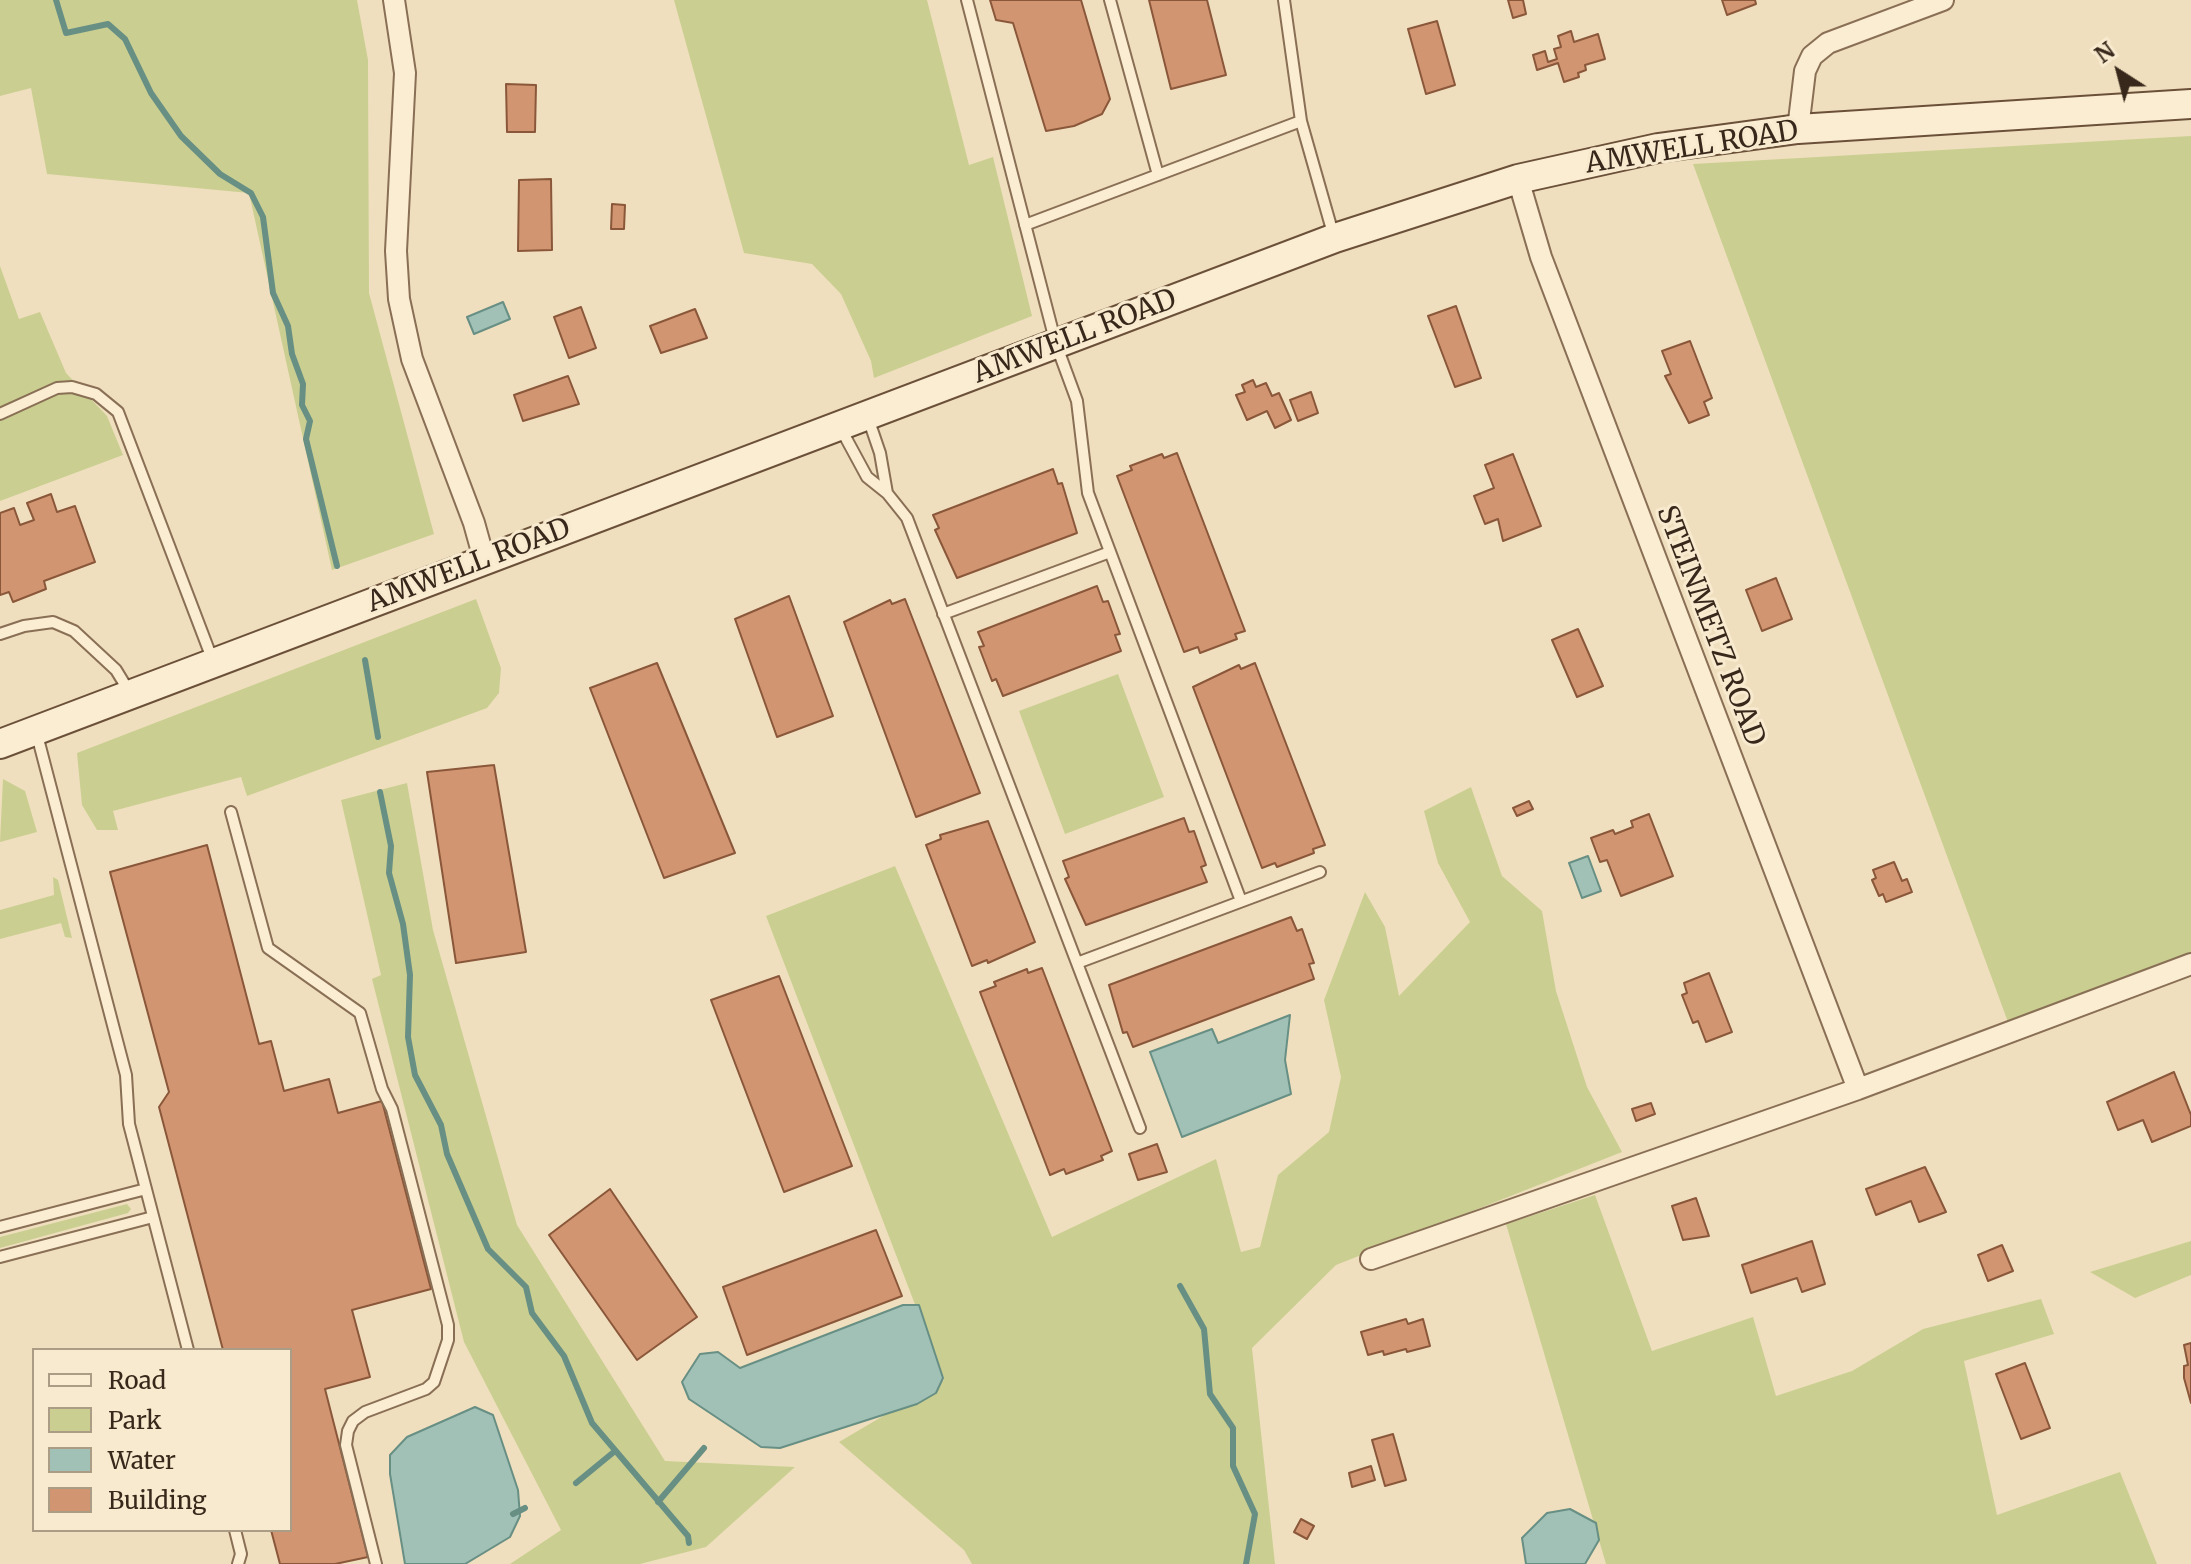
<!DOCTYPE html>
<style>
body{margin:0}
#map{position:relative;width:2191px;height:1564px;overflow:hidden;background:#f0dfbe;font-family:Merriweather,serif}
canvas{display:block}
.legend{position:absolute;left:32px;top:1348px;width:260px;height:184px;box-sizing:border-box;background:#f7eace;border:2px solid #ab9c86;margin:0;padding:10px 14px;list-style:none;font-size:24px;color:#38281b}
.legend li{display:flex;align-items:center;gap:16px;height:40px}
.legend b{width:40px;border:2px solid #ab9c86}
.north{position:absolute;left:2079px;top:32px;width:80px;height:80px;-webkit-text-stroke:6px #f7eace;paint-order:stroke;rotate:324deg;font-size:22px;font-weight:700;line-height:32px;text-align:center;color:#38281b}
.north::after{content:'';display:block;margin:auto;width:28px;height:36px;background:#38281b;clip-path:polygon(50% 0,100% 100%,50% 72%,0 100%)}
</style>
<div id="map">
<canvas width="2191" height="1564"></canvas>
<ul class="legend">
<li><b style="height:10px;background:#fbedd1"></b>Road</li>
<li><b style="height:22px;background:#cacf91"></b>Park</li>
<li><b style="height:22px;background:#a1c1b7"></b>Water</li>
<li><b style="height:22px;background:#d19671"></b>Building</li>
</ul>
<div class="north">N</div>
</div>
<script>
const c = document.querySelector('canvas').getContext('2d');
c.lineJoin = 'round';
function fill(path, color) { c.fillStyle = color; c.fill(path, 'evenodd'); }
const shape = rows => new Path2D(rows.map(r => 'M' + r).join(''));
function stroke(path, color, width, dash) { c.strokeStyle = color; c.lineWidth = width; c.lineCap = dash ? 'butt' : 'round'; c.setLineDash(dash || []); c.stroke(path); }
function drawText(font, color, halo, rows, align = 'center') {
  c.font = font + ' Merriweather,serif'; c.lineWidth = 6; c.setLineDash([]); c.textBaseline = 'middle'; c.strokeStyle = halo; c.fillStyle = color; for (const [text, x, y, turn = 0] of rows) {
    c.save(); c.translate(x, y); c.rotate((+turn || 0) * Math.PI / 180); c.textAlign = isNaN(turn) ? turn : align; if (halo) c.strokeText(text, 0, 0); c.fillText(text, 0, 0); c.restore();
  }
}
fill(shape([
 [0,0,357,0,368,60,369,293,434,534,332,570,249,193,47,174,31,88,0,96],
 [674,0,927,0,969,165,993,157,1032,316,874,378,871,361,841,294,812,264,744,253],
 [2191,136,2191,964,2012,1033,1693,164],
 [0,266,19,319,40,312,66,373,107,416,123,455,0,501],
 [476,599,501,668,499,693,487,708,247,796,241,777,113,811,118,830,97,830,82,805,77,753],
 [1118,674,1164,797,1065,834,1019,711],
 [3,779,25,791,37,832,0,842],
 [407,783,433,930,517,1225,665,1461,795,1467,706,1547,640,1564,510,1564,561,1530,464,1342,372,979,381,975,341,800],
 [1471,787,1502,876,1542,911,1556,991,1587,1087,1622,1152,1336,1265,1252,1348,1275,1564,972,1564,964,1550,839,1442,944,1380,766,916,895,866,1052,1237,1216,1159,1241,1252,1260,1247,1278,1175,1329,1132,1341,1077,1324,1000,1365,892,1385,927,1399,996,1470,922,1438,863,1424,811],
 [53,877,58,880,72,938,65,937,61,923,0,939,0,910,54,895],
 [1595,1195,1652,1351,1753,1317,1776,1396,1852,1371,1923,1329,2041,1299,2054,1334,1964,1361,1997,1515,2120,1472,2157,1564,1606,1564,1506,1224],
 [127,1204,131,1209,128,1213,0,1248,0,1237],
 [2191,1241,2191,1275,2135,1298,2090,1272]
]), '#cacf91');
const water = shape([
 [503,302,510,319,474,334,467,317,503,302],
 [1588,856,1601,891,1582,898,1569,863,1588,856],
 [1290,1015,1285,1060,1291,1094,1182,1137,1150,1052,1212,1029,1218,1043,1290,1015],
 [903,1305,919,1305,943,1378,936,1393,917,1404,780,1448,761,1447,689,1399,682,1382,700,1354,718,1352,740,1368,903,1305],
 [475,1407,493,1415,518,1490,520,1516,510,1537,465,1564,405,1564,390,1474,390,1455,407,1437,475,1407],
 [1570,1509,1596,1523,1599,1540,1585,1564,1526,1564,1522,1538,1547,1513,1570,1509]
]);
fill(water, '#a1c1b7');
stroke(water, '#688f84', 2);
stroke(shape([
 [56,0,66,33,108,24,125,39,151,93,181,136,220,174,251,193,263,217,273,293,288,326,292,354,303,384,302,405,310,421,306,439,337,566],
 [365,660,378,737],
 [380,792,391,846,389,873,403,924,410,975,408,1037,415,1075,441,1125,447,1154,488,1249,526,1287,532,1313,564,1356,592,1423,688,1536,689,1543],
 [1180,1286,1204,1329,1210,1394,1233,1428,1233,1466,1255,1514,1246,1564],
 [576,1483,615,1451],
 [658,1502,704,1448],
 [513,1514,525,1508]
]), '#688f84', 6);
const building = shape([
 [990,0,1081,0,1110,99,1102,114,1074,126,1046,131,1013,23,996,20,990,0],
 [1149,0,1207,0,1226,75,1171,89,1149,0],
 [1508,0,1523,0,1526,14,1513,18,1508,0],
 [1722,0,1755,0,1756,4,1727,15,1722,0],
 [1437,21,1455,85,1426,94,1408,29,1437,21],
 [1571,31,1574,42,1598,34,1605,59,1585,65,1586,70,1578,73,1579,77,1564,82,1558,63,1537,70,1533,55,1545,51,1548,62,1557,59,1554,49,1561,47,1558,36,1571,31],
 [506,84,536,85,535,132,507,132,506,84],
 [551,179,552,250,518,251,519,180,551,179],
 [612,204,625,205,624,229,611,229,612,204],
 [1456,306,1481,378,1455,387,1428,316,1456,306],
 [581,307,596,348,569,358,554,317,581,307],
 [695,309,707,338,661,353,650,326,695,309],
 [1690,341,1712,398,1704,402,1709,415,1689,423,1665,376,1671,374,1662,351,1690,341],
 [568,376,579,404,523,421,514,395,568,376],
 [1253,380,1256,387,1266,383,1272,396,1279,393,1291,420,1275,428,1267,411,1247,420,1236,395,1245,392,1242,385,1253,380],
 [1311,392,1318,413,1298,421,1290,400,1311,392],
 [1177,453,1245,631,1235,634,1237,639,1200,653,1198,647,1184,652,1117,476,1132,470,1130,466,1162,454,1164,458,1177,453],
 [1513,454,1541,526,1503,541,1498,519,1485,524,1474,496,1494,488,1485,465,1513,454],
 [1053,469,1058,484,1062,483,1077,533,957,578,935,530,939,528,933,515,1053,469],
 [51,494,57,512,75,506,95,562,44,581,46,589,13,602,9,592,0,595,0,513,14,508,20,525,34,520,27,503,51,494],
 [1776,578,1792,619,1762,631,1746,590,1776,578],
 [1097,586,1103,602,1108,601,1120,634,1115,635,1121,651,1003,696,996,679,992,681,979,647,984,646,978,632,1097,586],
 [789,596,833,716,777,737,735,619,789,596],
 [905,599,980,793,916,817,844,622,890,600,892,604,905,599],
 [1578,629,1603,686,1577,697,1552,640,1578,629],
 [657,663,735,853,664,878,590,688,657,663],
 [1255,663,1325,845,1313,849,1314,853,1277,867,1275,863,1262,868,1193,687,1239,665,1241,669,1255,663],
 [494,765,526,952,456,963,427,772,494,765],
 [1529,801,1533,809,1517,816,1513,808,1529,801],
 [1649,814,1673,876,1621,896,1607,860,1600,862,1591,838,1613,830,1615,834,1633,827,1631,821,1649,814],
 [1184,818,1189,832,1194,831,1206,865,1201,867,1207,882,1086,925,1065,879,1069,877,1063,861,1184,818],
 [988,821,1035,942,988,963,987,960,972,966,926,845,941,839,940,835,988,821],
 [207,845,259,1044,271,1041,284,1091,329,1079,338,1113,382,1101,431,1289,352,1310,370,1377,325,1389,368,1557,335,1564,280,1564,271,1530,290,1530,290,1350,223,1350,159,1107,169,1092,110,872,207,845],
 [1894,862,1902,881,1907,879,1912,892,1886,902,1883,894,1879,896,1872,880,1876,878,1873,870,1894,862],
 [1291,917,1297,931,1302,929,1314,963,1309,964,1314,979,1133,1047,1127,1032,1123,1033,1109,985,1291,917],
 [1042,968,1112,1151,1101,1156,1103,1160,1066,1174,1064,1169,1050,1175,980,992,996,986,994,982,1027,969,1028,973,1042,968],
 [1709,973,1732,1032,1706,1042,1698,1021,1693,1023,1682,995,1687,993,1684,983,1709,973],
 [779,976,852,1166,784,1192,711,1000,779,976],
 [2174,1072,2191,1115,2191,1126,2152,1142,2143,1120,2118,1130,2107,1102,2174,1072],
 [1651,1103,1655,1114,1636,1121,1632,1109,1651,1103],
 [1157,1144,1167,1172,1138,1180,1129,1154,1157,1144],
 [1925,1167,1946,1212,1919,1222,1911,1201,1876,1215,1866,1189,1925,1167],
 [610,1189,697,1317,637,1360,549,1235,610,1189],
 [1696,1198,1709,1236,1683,1240,1672,1206,1696,1198],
 [876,1230,902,1296,747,1355,723,1287,876,1230],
 [1812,1241,1825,1284,1802,1292,1797,1278,1751,1293,1742,1265,1812,1241],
 [2002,1245,2013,1271,1988,1281,1978,1255,2002,1245],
 [1406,1319,1408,1324,1423,1319,1430,1346,1407,1352,1406,1349,1384,1355,1383,1351,1368,1355,1361,1332,1406,1319],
 [2191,1343,2191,1403,2184,1378,2184,1366,2188,1365,2184,1345,2191,1343],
 [2025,1363,2050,1428,2021,1439,1996,1374,2025,1363],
 [1393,1434,1406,1480,1385,1486,1372,1440,1393,1434],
 [1371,1466,1375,1480,1352,1487,1349,1473,1371,1466],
 [1301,1519,1314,1526,1307,1539,1294,1532,1301,1519]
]);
fill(building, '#d19671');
stroke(building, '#8a573a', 2);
const lane = shape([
 [967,0,1056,344,1077,401,1088,493,1241,901],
 [1110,0,1158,175],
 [1284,0,1301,121,1334,237],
 [1025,225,1301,121],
 [0,414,57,388,72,387,96,394,118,412,213,661],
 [868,418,880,453,887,493],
 [841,429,867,477,887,493,907,518,1140,1128],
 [943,614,1110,552],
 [0,634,24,626,53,622,74,631,116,670,130,693],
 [36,731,126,1075,129,1124,188,1350],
 [231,812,268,948,360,1013,382,1089,392,1109,448,1325,448,1340,434,1382,426,1389,365,1412,353,1421,348,1431,346,1445,376,1564],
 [1077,963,1320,872],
 [0,1227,146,1189],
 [0,1257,153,1217],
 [235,1530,241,1554,238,1564]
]);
const street = shape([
 [394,0,405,73,396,251,399,299,412,359,474,523,484,559],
 [1798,129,1805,71,1812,56,1828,43,1943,0],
 [1518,179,1541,257,1858,1089],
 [1371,1259,1858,1089,2191,964]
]);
const secondary = shape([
 [0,744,1335,238,1518,179,1658,148,1798,129,2191,104]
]);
stroke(lane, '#896f55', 14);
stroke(street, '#896f55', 24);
stroke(secondary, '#6b5039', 32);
stroke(lane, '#fbedd1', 10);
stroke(street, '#fbedd1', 20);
stroke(secondary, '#fbedd1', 28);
drawText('28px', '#38281b', '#f7eace', [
 ["AMWELL ROAD",1692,148,-9],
 ["AMWELL ROAD",1075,337,-21],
 ["AMWELL ROAD",469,566,-21],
 ["STEINMETZ ROAD",1710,626,69]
]);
</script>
